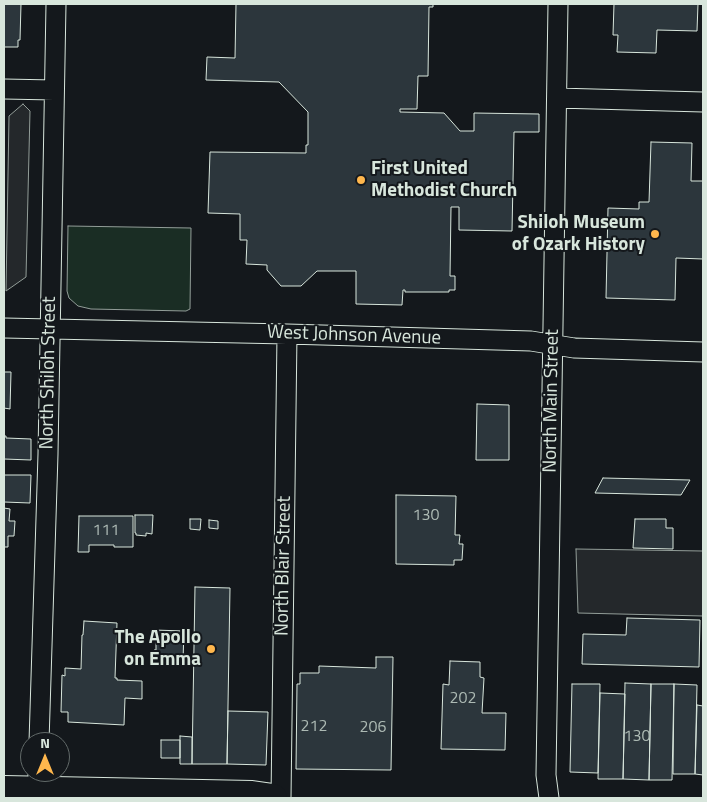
<!DOCTYPE html>
<style>
body{margin:0}
#map{position:relative;width:707px;height:802px;overflow:hidden;background:#14181c;font-family:"Titillium Web",sans-serif}
canvas{display:block}
.frame{position:absolute;inset:0;border:5px solid #d8e6dc;pointer-events:none}
.north{position:absolute;left:20px;top:732px;width:50px;height:50px;box-sizing:border-box;background:#14181c;border:1px solid #626a69;border-radius:50%;rotate:0deg;font-size:14px;font-weight:700;line-height:20px;text-align:center;color:#d8e6dc}
.north::after{content:'';display:block;margin:auto;width:18px;height:22px;background:#ffb74d;clip-path:polygon(50% 0,100% 100%,50% 72%,0 100%)}
</style>
<div id="map">
<canvas width="707" height="802"></canvas>
<div class="frame"></div>
<div class="north">N</div>
</div>
<script>
const c = document.querySelector('canvas').getContext('2d');
c.lineJoin = 'round';
function fill(path, color) { c.fillStyle = color; c.fill(path, 'evenodd'); }
const shape = rows => new Path2D(rows.map(r => 'M' + r).join(''));
function stroke(path, color, width, dash) { c.strokeStyle = color; c.lineWidth = width; c.lineCap = dash ? 'butt' : 'round'; c.setLineDash(dash || []); c.stroke(path); }
function drawText(font, color, halo, rows, align = 'center') {
  c.font = font + ' "Titillium Web",sans-serif'; c.lineWidth = 4; c.setLineDash([]); c.textBaseline = 'middle'; c.strokeStyle = halo; c.fillStyle = color; for (const [text, x, y, turn = 0] of rows) {
    c.save(); c.translate(x, y); c.rotate((+turn || 0) * Math.PI / 180); c.textAlign = isNaN(turn) ? turn : align; if (halo) c.strokeText(text, 0, 0); c.fillText(text, 0, 0); c.restore();
  }
}
const green = shape([
 [68,226,191,228,190,309,186,311,91,309,78,306,69,298,67,291,68,226]
]);
fill(green, '#1a2d24');
stroke(green, '#939e99', 1);
const parking = shape([
 [23,104,30,111,26,277,6,291,9,116,23,104],
 [576,549,703,551,703,616,578,613,576,549]
]);
fill(parking, '#24282b');
stroke(parking, '#939e99', 1);
const building = shape([
 [4,4,21,4,20,40,18,40,18,47,4,47,4,4],
 [236,4,433,4,433,7,429,7,428,76,418,76,417,109,400,109,400,112,444,113,460,131,474,131,474,113,539,114,539,132,514,132,512,231,459,230,459,207,451,207,450,276,455,276,455,290,449,290,449,292,405,292,405,290,403,290,402,305,356,304,356,271,317,271,301,286,281,286,267,270,267,265,246,264,247,240,240,240,240,214,208,213,210,152,306,153,306,145,308,145,308,112,279,82,206,80,207,57,235,58,236,4],
 [614,4,698,4,697,31,657,30,656,53,617,52,618,35,613,35,614,4],
 [651,142,692,143,691,181,703,181,703,259,676,258,675,300,606,298,608,208,639,209,639,202,649,202,651,142],
 [4,372,11,372,10,409,4,408,4,372],
 [477,404,509,405,509,460,476,460,477,404],
 [4,436,6,436,6,438,31,439,31,460,4,459,4,436],
 [4,475,31,475,30,503,4,502,4,475],
 [603,478,690,480,681,495,595,493,603,478],
 [396,495,456,496,455,535,460,535,459,544,463,544,462,560,454,560,454,565,396,564,396,495],
 [4,508,10,509,9,521,15,521,14,536,8,536,8,547,4,547,4,508],
 [135,515,153,515,152,534,146,533,146,536,136,535,136,533,135,533,135,515],
 [79,516,133,516,133,547,114,547,114,545,89,545,89,552,78,552,79,516],
 [190,519,201,519,200,530,190,529,190,519],
 [635,519,666,519,666,528,673,528,673,549,633,548,635,519],
 [209,520,218,521,218,529,209,528,209,520],
 [195,587,230,588,227,764,192,764,195,587],
 [627,618,700,620,699,667,582,664,583,634,626,635,627,618],
 [84,621,117,623,115,678,117,678,117,680,142,681,142,699,125,698,124,725,68,722,68,712,61,712,62,675,65,676,65,668,81,669,82,635,83,635,84,621],
 [154,630,184,631,183,660,154,659,154,650,156,650,156,640,153,639,154,630],
 [376,657,393,657,391,770,296,769,297,684,300,684,300,673,319,673,319,666,376,668,376,657],
 [450,661,480,662,480,677,484,678,482,713,506,713,505,750,441,749,443,684,449,685,450,661],
 [625,683,651,684,649,780,623,779,625,683],
 [572,684,600,684,598,773,570,772,572,684],
 [651,684,674,684,672,780,649,780,651,684],
 [674,684,697,685,695,774,673,774,674,684],
 [600,693,625,694,623,779,598,779,600,693],
 [697,705,703,706,703,775,695,774,697,705],
 [228,711,268,712,266,765,227,764,228,711],
 [180,736,192,737,192,764,180,764,180,736],
 [161,740,180,740,180,758,161,758,161,740]
]);
fill(building, '#2c363c');
stroke(building, '#d8e6dc', 1);
const street = shape([
 [4,89,54,90],
 [557,98,703,102],
 [4,328,287,334,531,341,574,348,703,352],
 [39,742,48,454,56,4],
 [38,791,38,772],
 [281,798,287,334],
 [549,798,546,775,558,4]
]);
const secondary = shape([
 [4,790,252,795,273,798]
]);
stroke(street, '#d8e6dc', 21);
stroke(secondary, '#d8e6dc', 30);
stroke(street, '#14181c', 19);
stroke(secondary, '#14181c', 28);
for (const [x, y, r, color] of [
 [361,180,5,"#ffb74d"],
 [655,234,5,"#ffb74d"],
 [211,649,5,"#ffb74d"]
]) { const dot = new Path2D(); dot.arc(x, y, r, 0, 2 * Math.PI); c.fillStyle = color; c.fill(dot); stroke(dot, '#14181c', 2); }
drawText('16px', '#adbab4', null, [
 ["130",426,516],
 ["111",106,531],
 ["202",463,699],
 ["212",314,727],
 ["206",373,728],
 ["130",637,737]
]);
drawText('bold 19px', '#d8e6dc', '#14181c', [
 ["First United",371,169,"left"],
 ["Methodist Church",371,191,"left"],
 ["Shiloh Museum",645,223],
 ["of Ozark History",645,245],
 ["The Apollo",201,638],
 ["on Emma",201,660]
], 'right');
drawText('19px', '#d8e6dc', '#14181c', [
 ["West Johnson Avenue",354,336,2],
 ["North Shiloh Street",49,373,-89],
 ["North Main Street",552,401,-89],
 ["North Blair Street",284,566,-89]
]);
</script>
